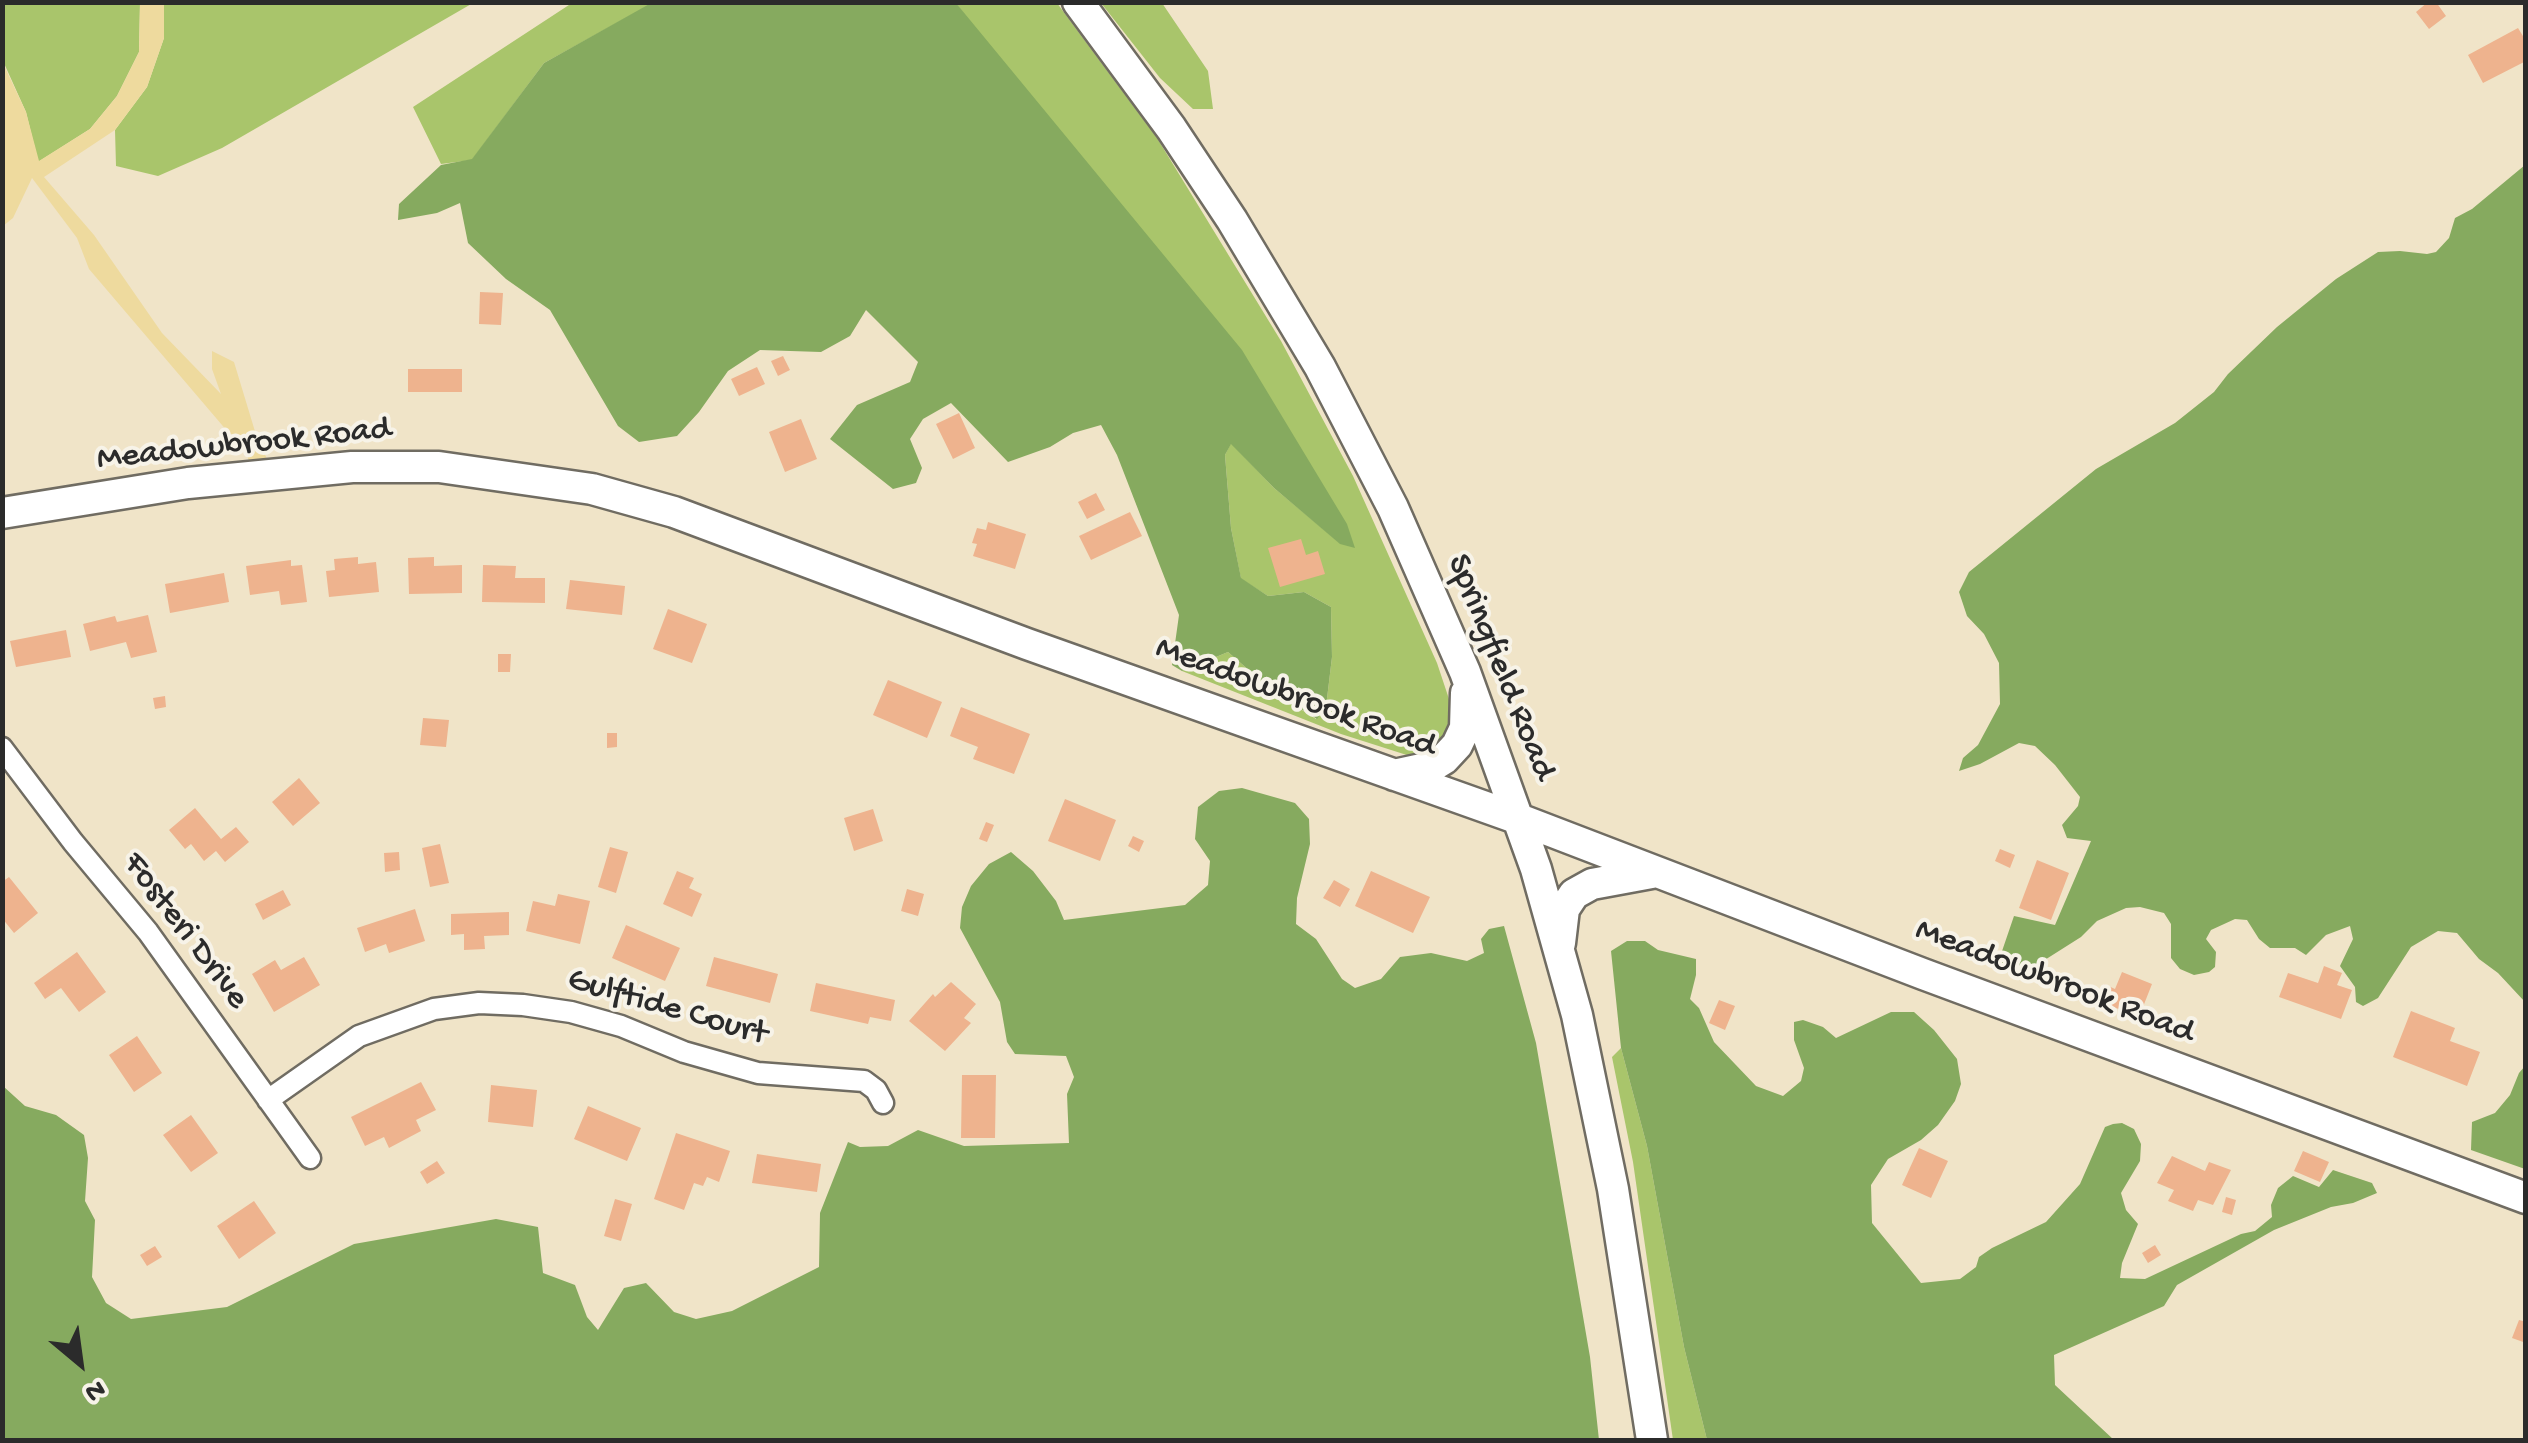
<!DOCTYPE html>
<style>
body{margin:0}
#map{position:relative;width:2528px;height:1443px;overflow:hidden;background:#f0e4c8;font-family:"Gochi Hand",sans-serif}
canvas{display:block}
.frame{position:absolute;inset:0;border:5px solid #2b2b2b;pointer-events:none}
.north{position:absolute;left:30px;top:1313px;width:100px;height:100px;-webkit-text-stroke:8px #f7f3e8;paint-order:stroke;rotate:151deg;font-size:28px;font-weight:700;line-height:40px;text-align:center;color:#2b2b2b}
.north::after{content:'';display:block;margin:auto;width:35px;height:45px;background:#2b2b2b;clip-path:polygon(50% 0,100% 100%,50% 72%,0 100%)}
</style>
<div id="map">
<canvas width="2528" height="1443"></canvas>
<div class="frame"></div>
<div class="north">N</div>
</div>
<script>
const c = document.querySelector('canvas').getContext('2d');
c.lineJoin = 'round';
function fill(path, color) { c.fillStyle = color; c.fill(path, 'evenodd'); }
const shape = rows => new Path2D(rows.map(r => 'M' + r).join(''));
function stroke(path, color, width, dash) { c.strokeStyle = color; c.lineWidth = width; c.lineCap = dash ? 'butt' : 'round'; c.setLineDash(dash || []); c.stroke(path); }
function drawText(font, color, halo, rows, align = 'center') {
  c.font = font + ' "Gochi Hand",sans-serif'; c.lineWidth = 8; c.setLineDash([]); c.textBaseline = 'middle'; c.strokeStyle = halo; c.fillStyle = color; for (const [text, x, y, turn = 0] of rows) {
    c.save(); c.translate(x, y); c.rotate((+turn || 0) * Math.PI / 180); c.textAlign = isNaN(turn) ? turn : align; if (halo) c.strokeText(text, 0, 0); c.fillText(text, 0, 0); c.restore();
  }
}
fill(shape([
 [2,3,140,3,139,52,117,96,90,129,38,162,26,112,3,61],
 [164,3,473,3,222,148,158,176,116,166,115,130,147,87,164,38],
 [572,3,653,3,544,63,472,160,441,164,413,107],
 [956,3,1057,3,1157,138,1281,341,1353,476,1437,663,1456,720,1432,754,1413,757,1341,734,1182,671,1228,652,1274,692,1316,719,1326,707,1332,657,1331,607,1304,592,1268,596,1241,579,1231,528,1225,455,1231,443,1274,488,1340,543],
 [1101,3,1162,3,1208,71,1213,109,1193,109,1160,78],
 [1621,1048,1647,1146,1684,1347,1707,1440,1673,1440,1633,1162,1612,1057]
]), '#a9c56b');
fill(shape([
 [653,2,956,3,1242,350,1347,524,1355,548,1340,544,1274,488,1231,444,1225,455,1231,528,1241,578,1268,596,1304,592,1331,607,1332,657,1326,707,1317,719,1274,692,1228,652,1182,671,1172,665,1179,615,1117,455,1101,425,1073,433,1050,447,1008,462,951,403,923,419,910,439,922,468,916,483,893,489,830,439,857,405,910,382,918,362,866,310,850,336,821,352,760,350,728,371,699,412,677,436,639,442,618,426,550,310,506,279,468,243,460,203,437,213,398,220,399,204,441,165,472,159,544,63],
 [2525,165,2525,1002,2498,973,2479,959,2457,933,2438,931,2411,947,2378,998,2363,1006,2356,1002,2355,987,2340,966,2353,939,2350,926,2326,935,2306,955,2295,948,2270,948,2259,939,2247,920,2235,919,2211,930,2206,939,2216,952,2215,967,2209,972,2194,975,2180,969,2171,958,2171,924,2164,913,2140,907,2126,908,2097,921,2081,937,2021,975,2002,972,2000,957,2014,916,2055,925,2091,841,2067,838,2062,825,2078,806,2080,797,2055,765,2035,746,2019,743,1980,764,1959,771,1963,758,1978,745,2000,704,1999,663,1984,634,1967,616,1959,592,1969,572,2096,469,2175,423,2214,392,2228,374,2277,327,2336,279,2378,252,2400,251,2427,254,2436,252,2449,238,2455,218,2472,209],
 [1242,788,1295,803,1309,819,1310,844,1297,898,1296,924,1316,939,1342,979,1355,988,1381,979,1400,957,1431,953,1467,961,1484,953,1481,939,1489,929,1504,926,1536,1043,1590,1357,1599,1440,3,1440,3,1086,25,1106,56,1115,84,1135,88,1158,85,1201,95,1220,92,1277,106,1303,131,1319,227,1307,354,1244,496,1219,538,1227,543,1273,575,1285,587,1317,598,1330,624,1288,646,1283,674,1312,696,1319,732,1311,819,1267,820,1213,848,1142,860,1147,888,1146,918,1130,964,1146,1069,1143,1067,1094,1074,1077,1066,1056,1015,1054,1007,1042,1000,1002,960,928,962,907,971,886,989,864,1011,852,1033,871,1056,901,1064,920,1185,905,1208,885,1210,861,1195,839,1198,807,1219,791],
 [1627,941,1645,941,1658,950,1696,959,1696,975,1690,999,1699,1008,1714,1042,1756,1086,1783,1096,1801,1081,1804,1068,1794,1040,1794,1022,1803,1020,1823,1027,1836,1038,1891,1012,1914,1012,1934,1030,1957,1059,1961,1084,1955,1101,1938,1125,1921,1140,1888,1159,1871,1185,1872,1223,1921,1283,1960,1279,1976,1267,1979,1257,1992,1248,2046,1222,2080,1184,2105,1127,2113,1124,2122,1123,2134,1129,2141,1144,2140,1161,2121,1193,2126,1210,2138,1224,2122,1263,2120,1278,2145,1279,2241,1234,2255,1231,2272,1217,2271,1205,2278,1188,2293,1176,2319,1187,2333,1170,2372,1183,2377,1193,2353,1203,2331,1207,2274,1230,2177,1285,2164,1306,2054,1355,2055,1385,2114,1440,1707,1440,1684,1347,1647,1146,1621,1048,1611,951],
 [2525,1066,2525,1169,2471,1150,2472,1122,2495,1113,2510,1095,2519,1073]
]), '#86aa5f');
fill(shape([
 [140,3,164,3,164,38,147,87,115,130,44,177,94,235,162,333,221,394,212,369,212,351,234,362,257,438,269,463,251,465,245,452,89,269,77,238,32,178,13,218,3,226,2,61,26,112,39,161,90,129,117,96,139,52]
]), '#eeda9e');
fill(shape([
 [2428,2,2436,2,2446,16,2429,29,2416,12],
 [2518,28,2526,41,2526,61,2483,83,2468,55],
 [480,292,503,293,501,325,479,324],
 [783,356,790,370,778,376,771,361],
 [757,367,765,384,739,396,731,379],
 [408,369,462,369,462,392,408,392],
 [959,413,975,448,953,459,936,424],
 [801,419,817,459,785,472,769,432],
 [1096,493,1105,510,1087,519,1078,502],
 [1130,512,1142,536,1091,560,1079,536],
 [988,522,1026,534,1015,569,973,556,977,544,972,543,977,528,986,530],
 [1301,539,1306,555,1318,551,1325,574,1280,587,1268,548],
 [358,557,358,564,376,562,379,592,329,597,326,571,335,570,334,559],
 [434,557,434,566,462,565,462,593,409,594,408,558],
 [291,560,291,566,302,565,307,602,281,605,279,591,250,595,246,566],
 [483,565,516,566,515,578,545,578,545,603,482,602],
 [224,573,229,602,170,613,165,584],
 [570,580,625,586,622,615,566,609],
 [668,609,707,624,692,663,653,649],
 [148,615,157,652,131,658,126,642,90,651,83,624,115,616,117,622],
 [66,630,71,657,16,667,10,641],
 [498,654,511,654,510,672,498,672],
 [888,680,942,702,927,738,873,715],
 [165,696,166,707,155,709,153,698],
 [961,707,1030,734,1014,774,973,759,978,747,950,736],
 [423,718,449,720,446,747,420,745],
 [607,733,617,733,617,747,607,748],
 [299,778,320,803,293,826,272,802],
 [1065,799,1116,820,1100,861,1048,841],
 [195,808,221,839,236,827,249,842,225,862,216,851,204,861,191,844,185,849,169,830],
 [873,809,883,841,854,851,844,818],
 [986,822,994,825,987,842,979,839],
 [1133,836,1144,841,1139,852,1128,846],
 [440,844,449,883,430,887,422,848],
 [610,847,628,852,616,893,598,887],
 [2000,849,2015,855,2010,868,1995,861],
 [399,852,400,870,385,872,384,853],
 [2037,860,2069,873,2051,920,2019,908],
 [677,871,694,878,689,888,702,894,692,917,663,904],
 [1371,871,1430,897,1413,933,1355,906],
 [9,877,38,913,14,933,2,918,2,882],
 [1334,880,1350,889,1340,907,1323,898],
 [907,889,924,894,918,916,901,911],
 [283,890,291,905,263,920,255,904],
 [558,894,590,901,580,944,526,931,533,901,555,906],
 [415,909,425,941,389,953,386,944,365,952,357,928],
 [509,912,509,935,484,936,485,949,464,950,464,934,451,935,451,914],
 [626,925,680,948,665,981,612,958],
 [77,952,106,992,79,1012,61,988,45,999,34,983],
 [304,957,320,985,274,1012,252,974,275,960,281,970],
 [714,957,778,974,770,1003,706,986],
 [2324,966,2342,973,2337,985,2352,990,2341,1019,2279,997,2288,973,2318,983],
 [2122,972,2152,984,2139,1017,2098,1001,2104,984,2115,989],
 [951,982,976,1004,964,1018,971,1023,945,1051,909,1021,933,994,935,997],
 [816,983,895,1000,891,1021,870,1017,868,1024,810,1011],
 [1719,1000,1735,1006,1725,1030,1709,1023],
 [2411,1011,2455,1028,2450,1041,2480,1052,2467,1086,2393,1057],
 [137,1036,162,1073,134,1092,109,1055],
 [962,1075,996,1075,995,1138,961,1138],
 [421,1082,436,1110,416,1120,421,1131,389,1148,384,1137,365,1146,351,1117],
 [491,1085,537,1090,533,1127,488,1122],
 [588,1106,641,1128,627,1161,574,1139],
 [191,1115,218,1153,191,1172,163,1135],
 [676,1133,730,1151,719,1182,707,1177,703,1186,694,1183,684,1210,654,1199],
 [1919,1148,1948,1161,1931,1198,1902,1185],
 [2303,1151,2329,1162,2320,1182,2294,1171],
 [757,1154,821,1164,817,1192,752,1183],
 [2172,1156,2205,1171,2209,1162,2231,1170,2213,1205,2198,1200,2193,1211,2168,1201,2174,1190,2157,1183],
 [437,1161,445,1173,427,1184,420,1172],
 [2226,1197,2236,1200,2232,1215,2222,1212],
 [615,1199,632,1204,621,1241,604,1236],
 [254,1201,276,1233,239,1259,217,1226],
 [2155,1245,2161,1255,2148,1263,2142,1253],
 [155,1246,162,1257,147,1266,140,1255],
 [2519,1320,2526,1322,2526,1343,2512,1338]
]), '#eeb38e');
const street = shape([
 [2,748,73,842,148,932,310,1158],
 [268,1100,359,1036,434,1009,479,1003,523,1005,571,1012,621,1026,684,1052,758,1073,864,1081,876,1090,883,1103]
]);
const secondary = shape([
 [1078,2,1171,128,1232,220,1320,367,1393,508,1465,672,1536,869,1577,1015,1613,1189,1652,1440],
 [2,513,188,483,352,467,439,467,592,489,674,512,1027,644,1519,819,1923,974,2526,1198],
 [1394,775,1431,767,1444,759,1457,745,1465,728,1466,693],
 [1560,943,1564,909,1574,894,1592,884,1657,872]
]);
stroke(street, '#706c62', 25);
stroke(secondary, '#706c62', 35);
stroke(street, '#fff', 20);
stroke(secondary, '#fff', 30);
drawText('35px', '#2b2b2b', '#f7f3e8', [
 ["Meadowbrook Road",244,446,-6],
 ["Springfield Road",1499,668,68],
 ["Meadowbrook Road",1295,699,20],
 ["Fosteri Drive",184,932,53],
 ["Meadowbrook Road",2054,983,21],
 ["Gulftide Court",667,1009,16]
]);
</script>
